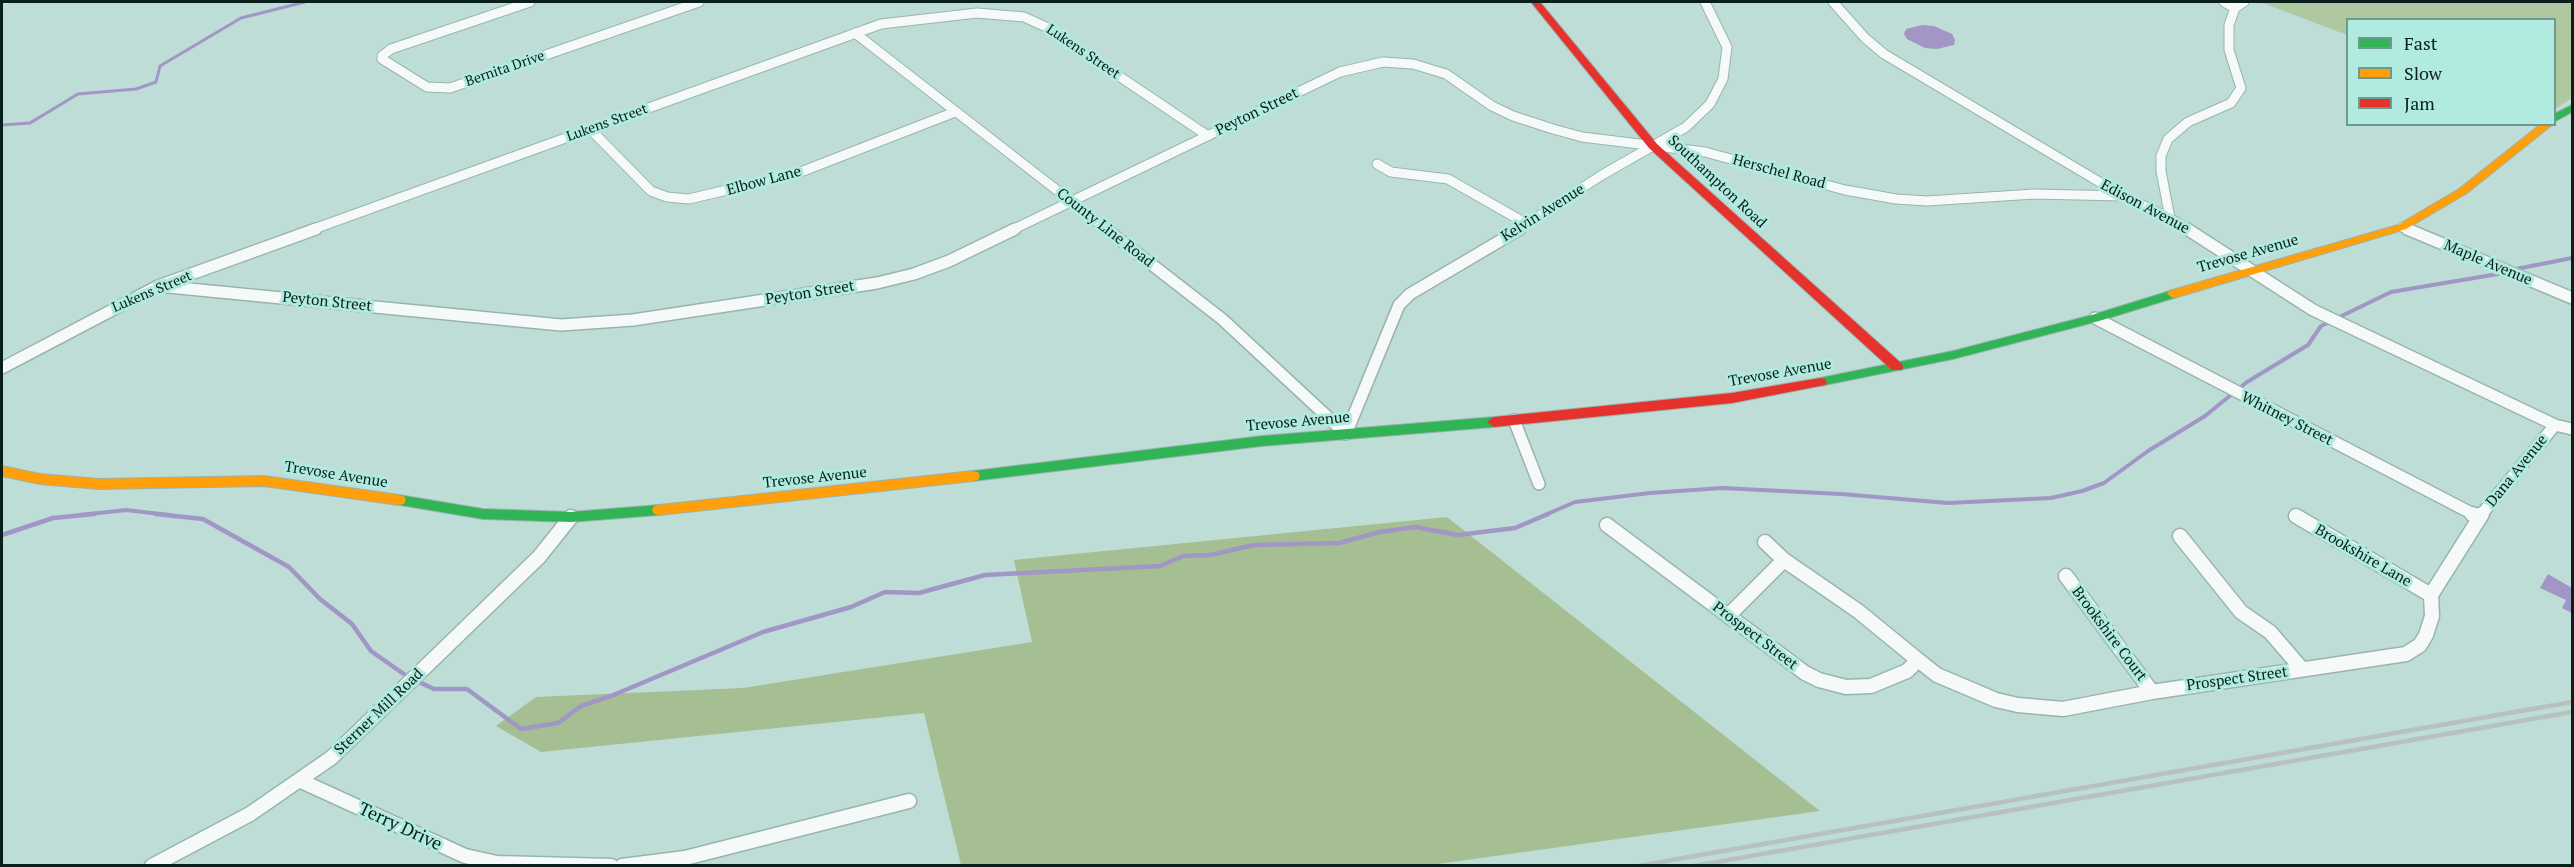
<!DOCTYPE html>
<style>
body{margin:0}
#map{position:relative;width:2574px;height:867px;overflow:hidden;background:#beddd7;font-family:"PT Serif",serif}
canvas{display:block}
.frame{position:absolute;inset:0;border:3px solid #091f1c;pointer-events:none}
.legend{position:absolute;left:2346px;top:18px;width:210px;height:108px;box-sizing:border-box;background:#b1eadf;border:2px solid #6e9991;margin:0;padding:8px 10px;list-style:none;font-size:18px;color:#091f1c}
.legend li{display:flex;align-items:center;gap:12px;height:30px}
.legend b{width:30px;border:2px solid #6e9991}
</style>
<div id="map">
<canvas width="2574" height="867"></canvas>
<div class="frame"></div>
<ul class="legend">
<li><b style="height:8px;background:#30b455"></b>Fast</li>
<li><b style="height:8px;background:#ff9f0a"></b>Slow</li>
<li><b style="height:8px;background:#e5322d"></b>Jam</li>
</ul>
</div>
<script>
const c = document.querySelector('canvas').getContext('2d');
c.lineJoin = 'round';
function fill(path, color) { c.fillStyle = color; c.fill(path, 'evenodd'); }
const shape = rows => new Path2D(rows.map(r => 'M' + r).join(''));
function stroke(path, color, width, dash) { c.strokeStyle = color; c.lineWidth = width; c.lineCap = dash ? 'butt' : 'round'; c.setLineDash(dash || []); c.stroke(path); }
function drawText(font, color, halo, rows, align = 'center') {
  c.font = font + ' "PT Serif",serif'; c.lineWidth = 6; c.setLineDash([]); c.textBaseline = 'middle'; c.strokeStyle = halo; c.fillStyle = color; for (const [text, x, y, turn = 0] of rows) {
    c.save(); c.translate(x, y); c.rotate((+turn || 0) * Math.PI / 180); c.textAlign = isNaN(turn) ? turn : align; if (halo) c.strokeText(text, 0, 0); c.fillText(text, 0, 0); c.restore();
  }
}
fill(shape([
 [2260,2,2572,2,2572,98,2555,109,2554,20,2348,20,2347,35]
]), '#afc8a0');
fill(shape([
 [1447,517,1820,811,1423,866,961,865,924,713,541,752,496,726,536,697,743,688,1032,642,1014,560]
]), '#a5bf92');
fill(shape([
 [1922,25,1934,26,1952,34,1955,40,1954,45,1937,49,1925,48,1907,39,1904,34,1906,29],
 [2548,574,2572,588,2572,613,2562,608,2566,600,2540,588]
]), '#a196c5');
stroke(shape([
 [2,125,30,123,78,94,136,89,156,82,160,66,241,18,305,2]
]), '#a196c5', 3);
stroke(shape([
 [2511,270,2572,258],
 [80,515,126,510,169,515],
 [1545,515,1575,502,1650,493,1722,488,1841,494,1948,503,2051,498,2082,491,2104,483,2148,451,2205,416,2247,382,2308,345,2321,326,2391,292,2504,273]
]), '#a196c5', 4);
stroke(shape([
 [156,514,203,519,289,567,320,599,352,624,371,651,408,677],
 [2,535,53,518,94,514],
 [417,681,434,689,467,689,521,729,558,723,581,706,611,696,763,632,851,607,885,592,919,593,985,575,1160,566,1183,556,1210,555,1254,545,1339,543,1380,532,1415,527,1458,535,1515,528,1548,514]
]), '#a196c5', 4.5);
const streetFar2 = shape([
 [530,2,391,49,382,56,382,59,427,87,450,88,699,2],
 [1833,2,1865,38,1884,54,2123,196,2170,218,2189,230],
 [2224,2,2235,8],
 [855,33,1108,230],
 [590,129,651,191,667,197,689,199,798,173,955,112],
 [1377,164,1391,172,1448,179,1527,224],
 [2170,218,2161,171,2161,156,2168,139,2175,133,2188,122,2231,103,2241,88,2229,50,2229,25,2235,8,2244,2],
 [2402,227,2410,230],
 [311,230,881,24,977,13,1024,17,1046,27,1208,136],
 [1012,230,1340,72,1383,62,1413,64,1446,74,1492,106,1513,116,1553,129,1582,137,1705,152,1845,190,1896,199,1927,201,2034,194,2123,196],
 [1517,230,1602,175,1686,127,1710,104,1723,79,1727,47,1705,2]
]);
const streetFar1 = shape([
 [1106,229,1222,319,1346,434,1399,305,1410,294,1520,229],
 [2187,229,2313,310,2555,425,2572,429],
 [2407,229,2572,298],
 [158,286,561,325,633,320,877,283,914,274,949,261,1015,229],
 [2095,318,2475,515],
 [2,368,158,286,316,229],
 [1514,420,1539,484],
 [2481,515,2555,425]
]);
const street = shape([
 [2472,514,2479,517],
 [2296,516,2431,595],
 [1607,525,1805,673,1819,680,1846,687,1871,686,1907,671,1918,660,1937,675,1996,700,2018,705,2063,709,2152,692,2406,654,2420,645,2426,635,2432,616,2431,595,2482,514],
 [2180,536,2241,612,2270,632,2302,669],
 [1765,542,1784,560,1858,611,1918,660],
 [2066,576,2152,692],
 [1728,616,1784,560],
 [301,781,465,856,497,863,611,866],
 [152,866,250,814,331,758,539,557,571,517],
 [622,866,685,858,909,801]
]);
const fast = shape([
 [2572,105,2572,112,2554,122,2554,114,2572,105],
 [2173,290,2179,294,2177,297,2099,321,1953,359,1820,386,1813,382,1820,378,1953,351,2092,315,2173,290],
 [1494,417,1501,422,1494,427,1262,446,973,481,968,480,966,476,968,472,973,471,1262,436,1494,417],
 [399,495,483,509,571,512,659,505,664,506,666,510,664,514,659,515,571,522,483,519,394,504,392,500,394,496,399,495]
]);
const slow = shape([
 [2541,124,2553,124,2467,193,2406,229,2177,297,2173,298,2167,294,2169,291,2398,225,2459,189,2541,124],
 [2,466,40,474,99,479,264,476,399,495,404,496,406,500,404,504,399,505,264,486,99,489,40,484,2,476,2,466],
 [973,471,978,472,980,476,978,480,973,481,659,515,654,514,652,510,654,506,659,505,973,471]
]);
const jam = shape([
 [1531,2,1540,2,1657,144,1902,364,1903,367,1902,370,1892,370,1649,148,1531,2],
 [1820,378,1825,379,1827,382,1825,385,1732,403,1494,427,1487,422,1494,417,1732,393,1820,378]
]);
stroke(streetFar2, '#9bb3ae', 11);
stroke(streetFar1, '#9bb3ae', 14);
stroke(street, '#9bb3ae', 17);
stroke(fast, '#9bb3ae', 2);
stroke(slow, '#9bb3ae', 2);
stroke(jam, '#9bb3ae', 2);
stroke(streetFar2, '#f5faf9', 9);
stroke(streetFar1, '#f5faf9', 11);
stroke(street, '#f5faf9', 14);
fill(fast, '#30b455');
fill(slow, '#ff9f0a');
fill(jam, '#e5322d');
stroke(shape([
 [1638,866,2572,702],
 [1694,866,2572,712]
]), '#b8c1bf', 4.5);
drawText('14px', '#091f1c', '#b1eadf', [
 ["Lukens Street",1083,52,34],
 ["Bernita Drive",505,69,-19],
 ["Lukens Street",607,123,-20],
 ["Lukens Street",152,292,-23]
]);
drawText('15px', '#091f1c', '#b1eadf', [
 ["Peyton Street",1257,112,-26],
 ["Herschel Road",1779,172,15],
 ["Elbow Lane",764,181,-15],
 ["Southampton Road",1717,182,43],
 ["Edison Avenue",2145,207,28],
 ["Kelvin Avenue",1543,213,-32],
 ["County Line Road",1105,228,38],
 ["Trevose Avenue",2248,254,-16],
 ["Maple Avenue",2488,263,23],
 ["Peyton Street",810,293,-9],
 ["Peyton Street",327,302,6],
 ["Trevose Avenue",1780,373,-10],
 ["Whitney Street",2287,419,27],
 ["Trevose Avenue",1298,422,-5],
 ["Dana Avenue",2517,471,-51],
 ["Trevose Avenue",336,475,9],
 ["Trevose Avenue",815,478,-6],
 ["Brookshire Lane",2363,556,30],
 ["Brookshire Court",2109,634,53],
 ["Prospect Street",1755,636,37],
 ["Prospect Street",2237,679,-8],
 ["Sterner Mill Road",379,712,-44]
]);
drawText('18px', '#091f1c', '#b1eadf', [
 ["Terry Drive",400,827,25]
]);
</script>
